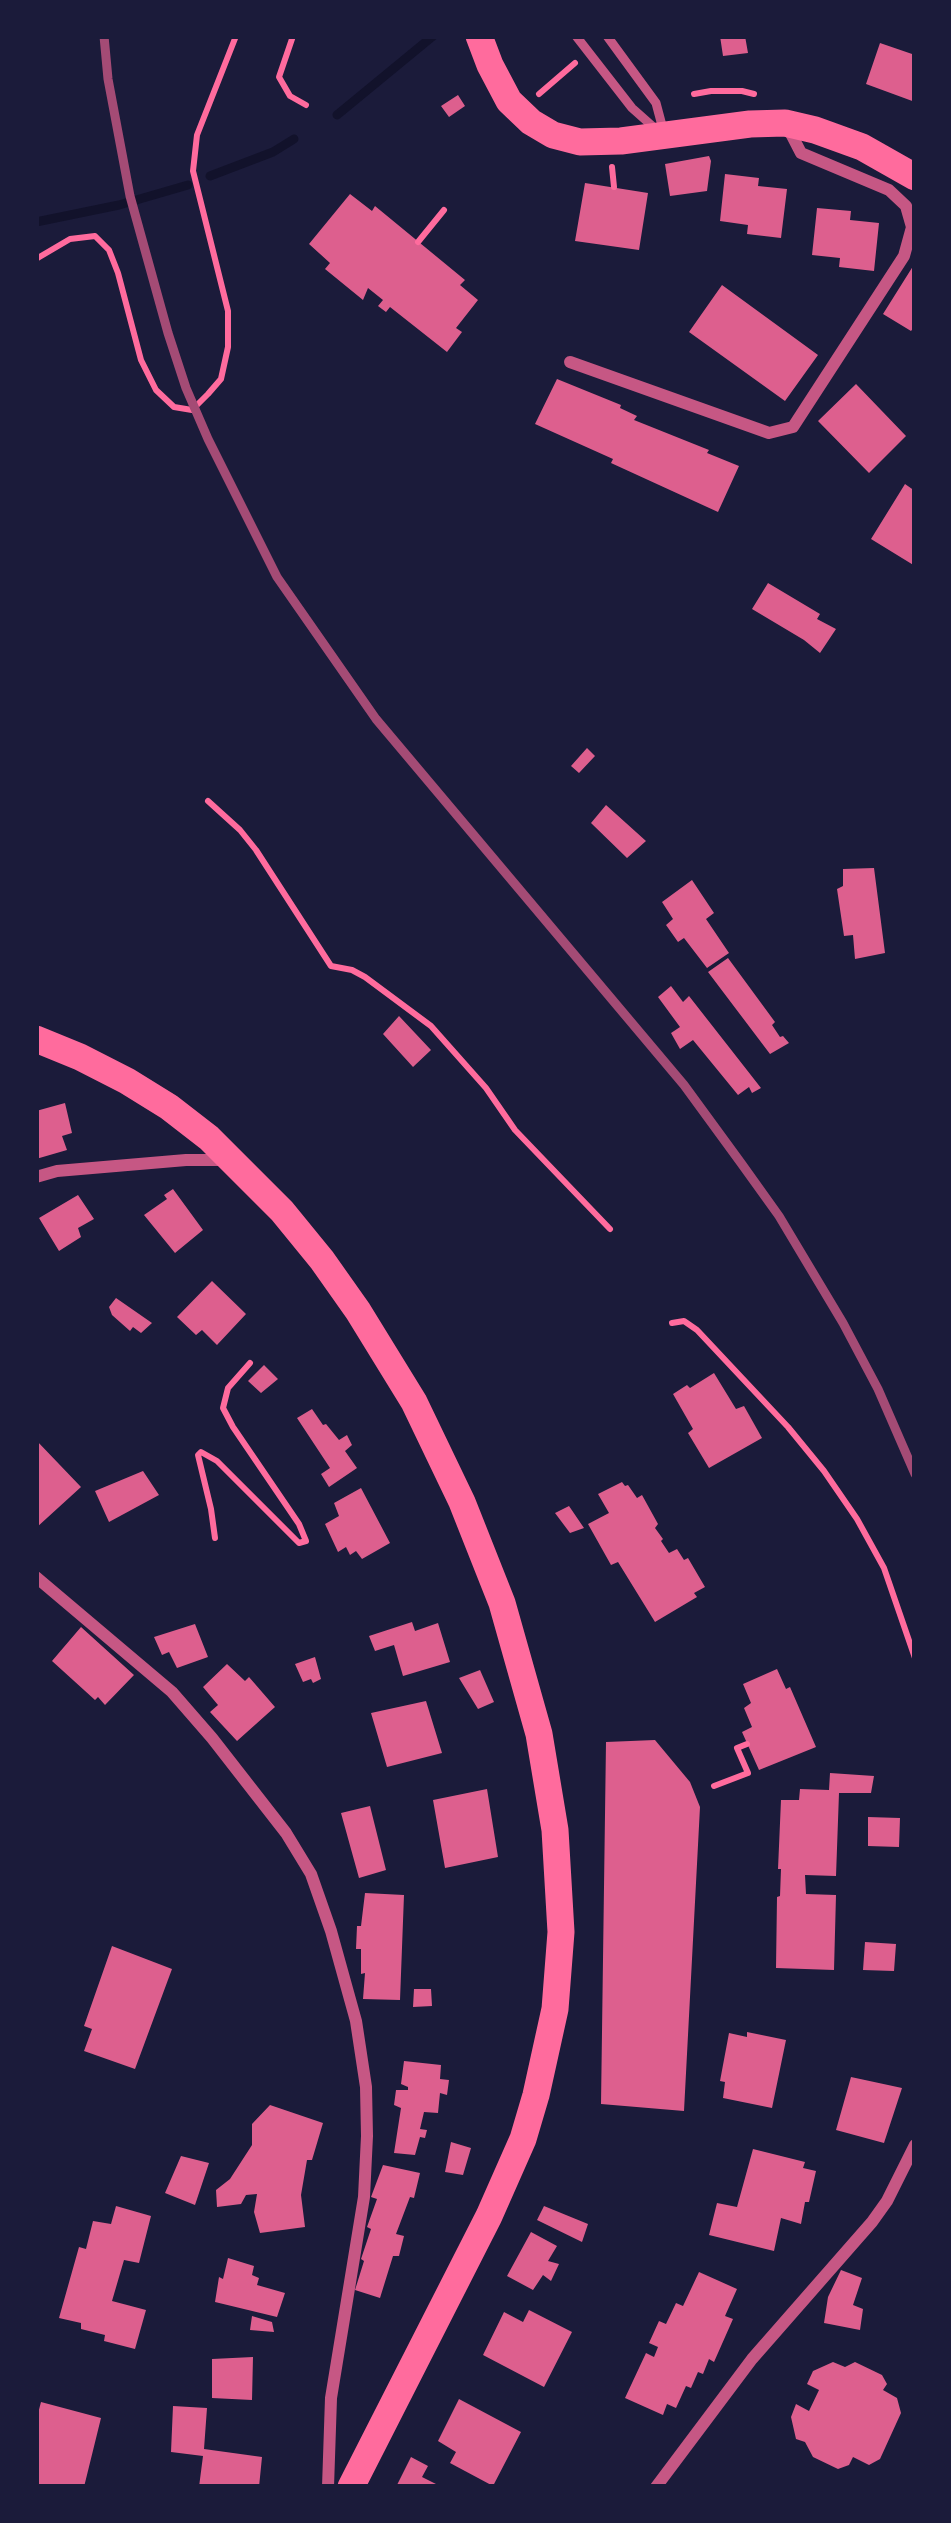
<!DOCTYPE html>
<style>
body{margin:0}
#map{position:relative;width:951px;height:2523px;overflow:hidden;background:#1b1b3a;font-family:"Sofia Sans Condensed",sans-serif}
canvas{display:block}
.frame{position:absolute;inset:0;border:39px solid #1b1b3a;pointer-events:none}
</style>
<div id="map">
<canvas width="951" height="2523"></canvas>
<div class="frame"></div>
</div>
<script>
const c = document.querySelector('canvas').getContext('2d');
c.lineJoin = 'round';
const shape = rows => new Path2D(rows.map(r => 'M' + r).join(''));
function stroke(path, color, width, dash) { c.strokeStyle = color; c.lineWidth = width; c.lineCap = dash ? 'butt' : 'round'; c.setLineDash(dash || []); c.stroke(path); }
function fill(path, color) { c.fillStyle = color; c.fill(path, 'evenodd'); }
stroke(shape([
 [337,115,433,36],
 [210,176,273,152,294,139],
 [36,222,119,205,188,185]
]), '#12122b', 9);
fill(shape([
 [720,36,745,36,748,53,723,56],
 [880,43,915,55,915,102,866,84],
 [458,95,465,106,449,117,441,106],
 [709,156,711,161,707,191,670,196,665,164],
 [725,174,759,178,758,186,787,189,781,238,747,234,748,225,720,221],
 [585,183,648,193,639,250,575,241],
 [350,194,372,211,375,206,465,280,460,285,478,300,456,328,462,332,447,352,390,307,386,312,378,306,383,300,368,288,363,300,325,269,330,263,309,244],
 [817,208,851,211,850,220,879,223,874,271,839,267,840,258,812,255],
 [915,263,915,310,912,315,915,317,915,326,911,331,883,314],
 [722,285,818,355,785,401,689,332],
 [557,379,621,405,620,408,637,416,634,420,709,450,707,453,739,466,718,512,611,463,613,459,535,424],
 [856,384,906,436,869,473,818,421],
 [905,484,915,491,915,566,871,539],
 [768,583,820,614,817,619,836,629,820,653,804,640,752,609],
 [587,748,595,756,579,773,571,766],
 [606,805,646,841,627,858,591,823],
 [874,868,885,953,855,959,853,935,844,936,837,889,843,886,843,869],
 [692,880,714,913,706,919,729,953,707,968,684,938,678,942,666,925,673,919,662,902],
 [728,958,775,1022,772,1025,780,1037,783,1036,789,1043,770,1054,708,972],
 [671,986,683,1002,689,996,761,1088,752,1093,749,1087,738,1095,693,1040,680,1049,671,1033,680,1027,658,997],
 [399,1016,431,1050,413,1067,383,1034],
 [65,1103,72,1133,62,1136,67,1150,36,1159,36,1111],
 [173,1189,203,1230,175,1253,144,1215,167,1199,164,1195],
 [78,1195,94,1219,78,1228,81,1237,59,1251,39,1218],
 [212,1281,246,1314,217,1345,202,1330,196,1335,177,1317],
 [116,1298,152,1323,141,1333,133,1327,130,1331,112,1315,109,1307],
 [264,1365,278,1379,261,1393,248,1381],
 [714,1373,736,1409,744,1406,762,1438,709,1468,688,1433,693,1429,673,1394,687,1385,690,1388],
 [312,1409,323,1425,326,1424,339,1440,347,1435,352,1445,345,1451,357,1468,329,1487,321,1474,330,1468,297,1418],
 [36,1440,81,1487,36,1528],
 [143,1471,159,1495,109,1522,95,1491],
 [622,1482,625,1486,628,1485,637,1498,642,1495,658,1524,655,1528,663,1539,661,1541,669,1553,677,1549,684,1560,688,1558,705,1587,694,1593,697,1597,655,1622,618,1562,611,1565,588,1524,609,1513,598,1494],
 [361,1488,390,1543,362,1559,356,1551,350,1555,346,1547,338,1552,325,1524,339,1516,334,1503],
 [569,1506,584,1528,570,1533,555,1513],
 [412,1622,415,1631,438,1623,450,1662,403,1676,394,1645,375,1651,369,1636],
 [195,1624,208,1657,177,1668,169,1652,162,1655,154,1637],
 [81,1627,134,1675,105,1705,98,1697,95,1700,52,1661],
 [315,1657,321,1679,313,1683,311,1679,303,1682,295,1664],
 [227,1664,245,1681,249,1677,275,1707,237,1741,210,1712,218,1705,203,1687],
 [777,1669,786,1689,790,1687,816,1747,759,1770,742,1732,752,1727,744,1708,751,1703,743,1684],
 [480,1670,494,1702,478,1709,459,1678],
 [426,1701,442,1753,387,1767,371,1713],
 [655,1740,690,1782,700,1807,684,2111,601,2104,606,1742],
 [830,1773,874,1776,871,1793,839,1793,836,1876,805,1875,806,1894,836,1895,834,1970,776,1968,777,1897,780,1896,781,1869,778,1869,781,1800,799,1800,800,1789,829,1790],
 [487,1789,498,1857,445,1868,433,1800],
 [370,1806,386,1870,359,1878,341,1813],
 [868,1817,900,1818,899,1847,868,1846],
 [365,1893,404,1895,400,2000,363,1999,365,1973,361,1974,361,1949,356,1949,357,1926,361,1926],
 [865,1942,896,1944,894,1971,863,1970],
 [112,1946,172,1969,135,2069,84,2051,92,2029,84,2026],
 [414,1989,431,1989,432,2006,413,2007],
 [747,2032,786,2040,772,2108,723,2098,725,2082,720,2081,729,2033,747,2037],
 [404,2061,441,2065,440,2079,449,2080,447,2095,440,2093,438,2113,424,2112,420,2129,427,2130,425,2138,420,2137,415,2155,394,2153,401,2108,394,2105,396,2090,408,2090,408,2087,401,2084],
 [851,2077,902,2088,884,2143,836,2130],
 [270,2105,323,2123,312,2160,307,2160,301,2195,305,2227,260,2233,254,2212,257,2194,246,2195,241,2204,217,2207,216,2190,230,2179,252,2145,252,2124],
 [451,2142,471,2148,463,2175,445,2172],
 [753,2149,805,2162,803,2168,816,2171,809,2202,805,2202,801,2224,781,2218,774,2251,709,2235,717,2203,737,2207],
 [181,2156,209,2163,195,2205,165,2193],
 [383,2165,420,2173,414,2198,410,2197,396,2234,404,2236,399,2256,393,2256,380,2298,355,2290,364,2261,361,2259,371,2229,367,2227,377,2199,371,2197],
 [116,2206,151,2216,139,2263,124,2260,112,2301,146,2310,135,2349,104,2341,105,2335,81,2329,81,2323,59,2318,79,2247,86,2249,93,2221,111,2224],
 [544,2206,588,2224,582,2242,537,2220],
 [531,2232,557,2246,548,2261,559,2264,551,2281,543,2275,533,2290,507,2276],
 [228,2258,254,2266,252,2275,259,2278,257,2285,285,2293,277,2317,215,2302,219,2277,223,2279],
 [841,2270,862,2278,853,2305,863,2309,860,2330,824,2323,828,2297],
 [699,2272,737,2289,725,2316,733,2319,714,2362,709,2359,703,2374,698,2372,691,2388,686,2386,676,2408,667,2404,663,2415,625,2398,646,2353,654,2357,658,2347,649,2343,659,2321,666,2324,676,2303,683,2306],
 [529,2310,572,2332,544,2387,483,2355,504,2312,523,2322],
 [252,2316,272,2322,274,2332,250,2330],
 [253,2357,252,2400,212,2398,212,2359],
 [833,2362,845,2367,855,2362,882,2375,887,2384,883,2390,897,2398,901,2413,880,2459,869,2465,853,2457,849,2465,838,2469,813,2457,805,2442,796,2439,791,2417,796,2404,809,2411,819,2390,807,2384,813,2371],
 [459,2399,521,2432,493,2486,450,2463,456,2452,438,2441],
 [41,2402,101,2418,84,2487,36,2487,36,2421],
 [173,2406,207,2408,204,2449,262,2457,259,2487,199,2487,203,2456,171,2452],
 [411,2457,428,2466,422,2477,442,2487,396,2487]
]), '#dd5f8e');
stroke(shape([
 [293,36,279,77,290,96,306,105],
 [539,94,575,63],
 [694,94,711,91,742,91,754,94],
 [612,167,614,187],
 [418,242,444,210],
 [36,259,70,239,95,236,109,250,118,273,141,360,156,390,174,407,192,410,208,394,221,379,228,347,228,311,193,171,197,135,236,36],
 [208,801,240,830,256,850,331,966,352,970,365,977,431,1026,486,1088,515,1130,610,1229],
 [672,1323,684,1321,697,1330,788,1427,824,1471,857,1519,884,1568,915,1658],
 [215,1538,211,1509,198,1455,201,1452,217,1461,299,1543,306,1541,299,1524,233,1427,223,1408,228,1388,250,1363],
 [714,1786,748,1773,737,1748,747,1744]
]), '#ff6b9d', 6);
stroke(shape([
 [576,36,632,108,659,132],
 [607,36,656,103,664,133]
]), '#c65784', 9);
stroke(shape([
 [570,362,769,433,793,427,904,256,912,227,906,206,889,190,801,153,786,124],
 [36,1177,57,1171,186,1160,226,1160],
 [36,1577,172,1692,212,1738,286,1833,311,1874,331,1931,356,2021,366,2087,367,2136,364,2197,331,2398,328,2487],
 [656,2487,752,2359,872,2222,887,2201,915,2145]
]), '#c65784', 12);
stroke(shape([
 [479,36,490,65,509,101,531,122,553,135,580,142,621,141,750,124,785,123,815,130,862,147,915,177],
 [36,1039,80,1057,127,1081,169,1107,209,1138,282,1211,322,1260,358,1311,414,1402,462,1502,502,1603,539,1734,555,1830,561,1932,555,2009,536,2095,523,2139,489,2216,351,2487]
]), '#ff6b9d', 27);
stroke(shape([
 [104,36,108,79,130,196,168,333,186,388,208,439,277,577,376,719,684,1085,741,1163,779,1216,843,1323,878,1389,915,1474]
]), '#a44b75', 9);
</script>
